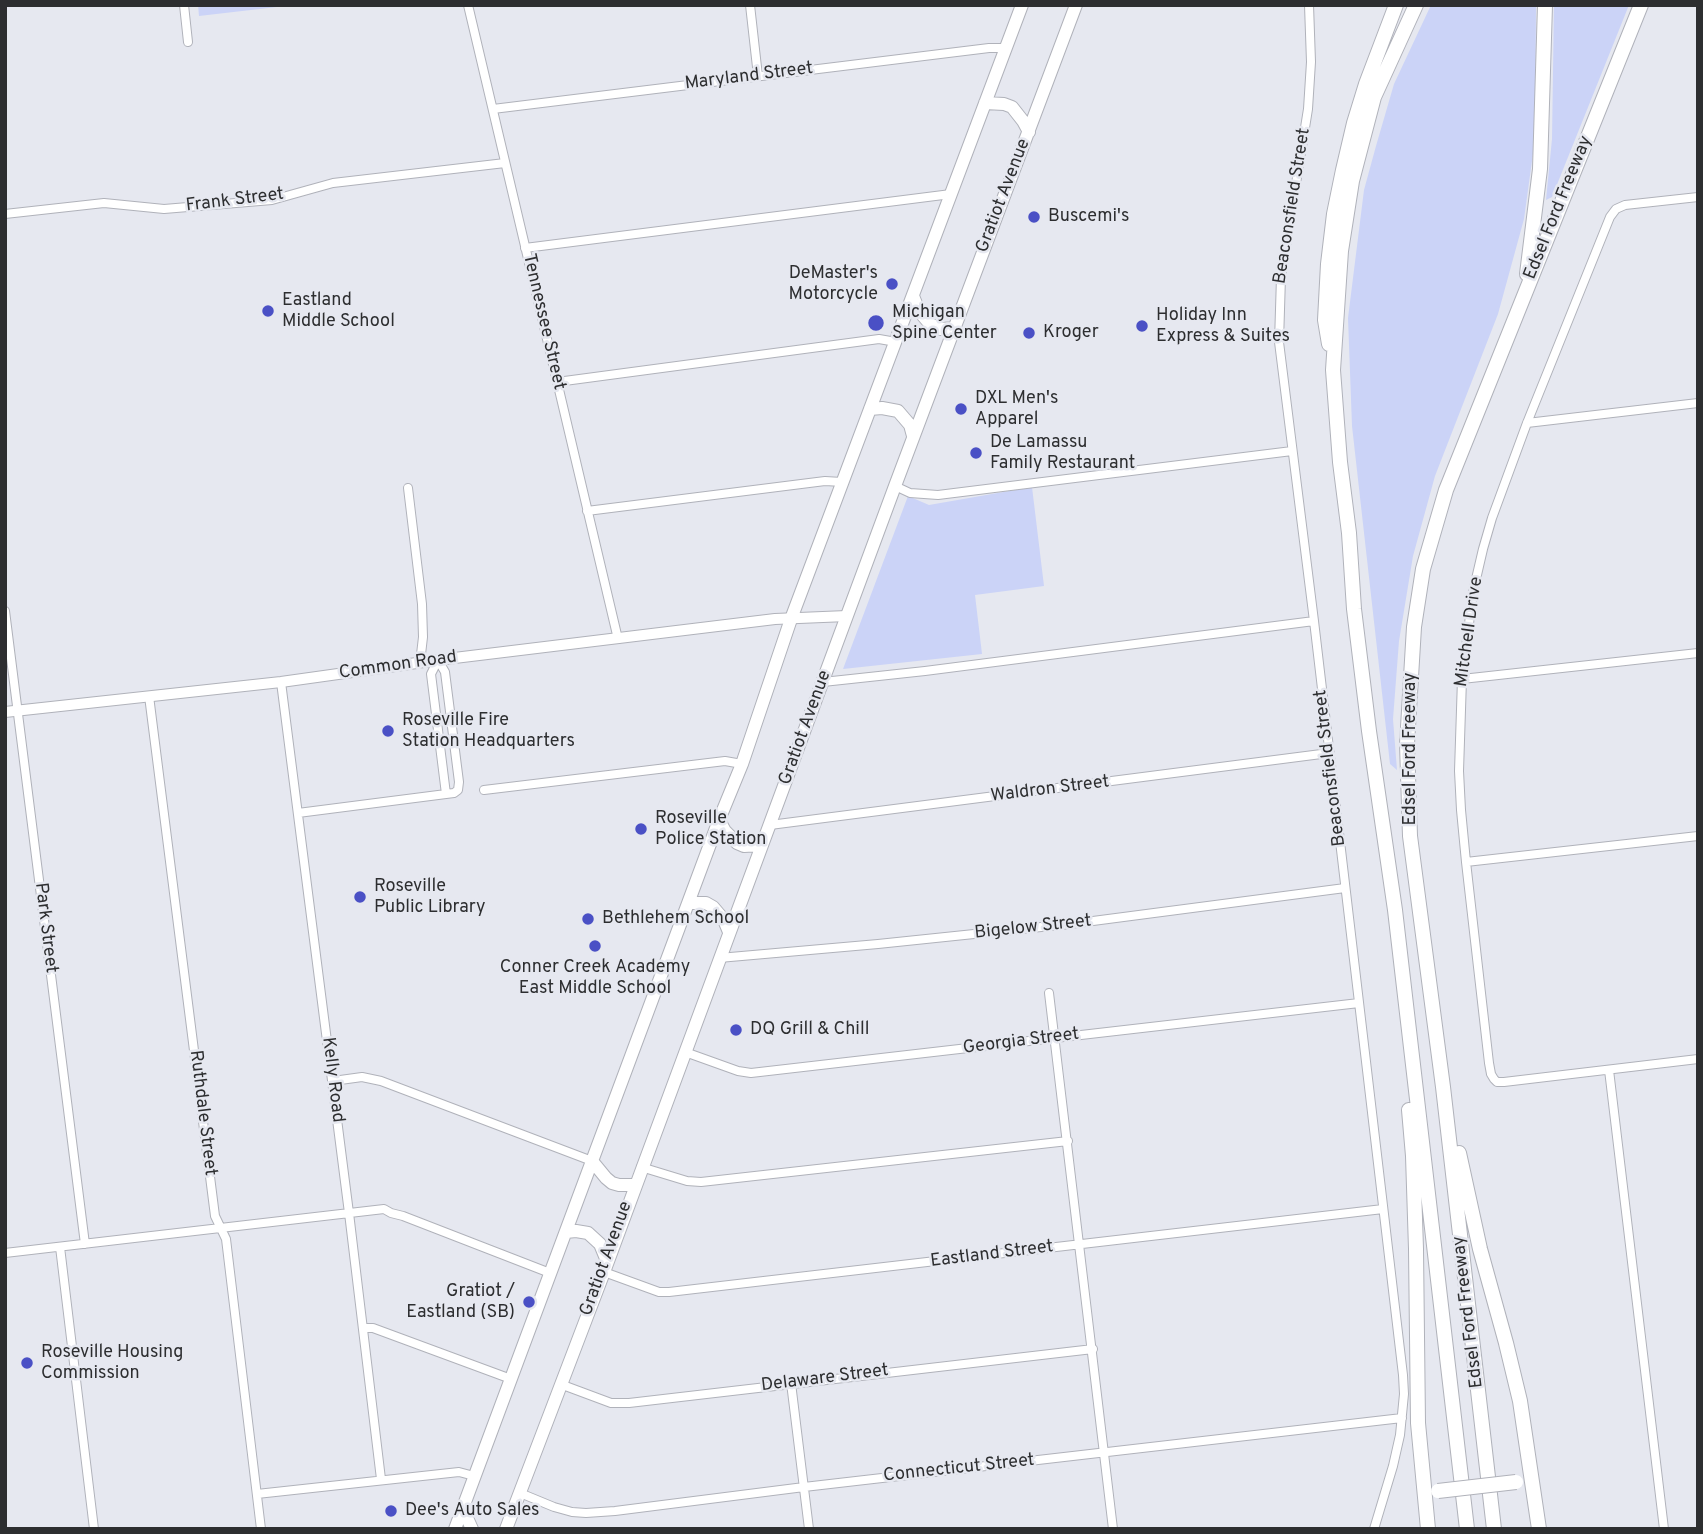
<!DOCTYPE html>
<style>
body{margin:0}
#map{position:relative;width:1703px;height:1534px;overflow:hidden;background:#e6e8f0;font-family:Overpass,sans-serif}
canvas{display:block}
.frame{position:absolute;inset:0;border:7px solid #2d2e30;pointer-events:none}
</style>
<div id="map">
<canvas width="1703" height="1534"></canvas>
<div class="frame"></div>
</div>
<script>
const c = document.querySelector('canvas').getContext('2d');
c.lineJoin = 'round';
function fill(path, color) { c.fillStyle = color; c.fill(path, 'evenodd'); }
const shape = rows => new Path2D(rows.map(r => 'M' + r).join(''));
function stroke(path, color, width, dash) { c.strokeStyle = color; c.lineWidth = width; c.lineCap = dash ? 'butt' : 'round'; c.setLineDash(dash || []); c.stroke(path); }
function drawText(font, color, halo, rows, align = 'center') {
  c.font = font + ' Overpass,sans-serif'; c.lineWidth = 5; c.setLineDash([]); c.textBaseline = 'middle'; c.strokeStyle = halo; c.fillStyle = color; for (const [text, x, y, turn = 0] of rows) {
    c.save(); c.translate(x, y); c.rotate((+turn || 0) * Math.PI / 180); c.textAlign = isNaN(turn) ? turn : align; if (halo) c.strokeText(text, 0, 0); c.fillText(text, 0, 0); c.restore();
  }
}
fill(shape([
 [198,5,294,5,199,16],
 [1431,5,1536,5,1535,139,1524,219,1498,314,1435,476,1413,556,1399,641,1393,719,1397,770,1390,764,1352,426,1348,318,1364,190,1376,146,1394,84],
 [1554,5,1629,5,1552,197,1546,200,1552,139],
 [1032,487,1044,586,975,595,982,654,843,669,908,496,929,505]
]), '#cbd3f7');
const street = shape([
 [184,5,188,42],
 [468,5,618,639],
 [750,5,758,76],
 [1309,5,1311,62,1308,109,1281,277,1279,342,1314,621,1403,1375,1404,1394,1400,1435,1393,1466,1374,1529],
 [493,109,989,48,1006,48],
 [1698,197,1625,205,1616,209,1610,217,1527,423,1492,518,1483,549,1473,592,1462,679,1459,771,1461,810,1466,862,1489,1063,1491,1074,1494,1079,1497,1082,1504,1082,1698,1059],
 [5,214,104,203,164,209,272,200,333,183,505,163],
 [525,248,951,194],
 [557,382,879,339,896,342],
 [1527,423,1698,403],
 [895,486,910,493,938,495,1292,451],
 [408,488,422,604,423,637,420,663],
 [587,511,825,481,842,482],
 [5,611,85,1244],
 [438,660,431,674,446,794],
 [1462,679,1698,653],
 [281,682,349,1213,381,1479],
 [823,682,925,671,1314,621],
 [149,696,215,1216,226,1239,261,1529],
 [484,790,725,761,742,764],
 [298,813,446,794,454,793,458,790,459,782,445,672,438,660],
 [770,825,1329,753],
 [1466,862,1698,836],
 [719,958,878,944,1070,924,1345,888],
 [1049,993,1113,1529],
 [685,1052,738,1071,751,1073,1359,1003],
 [1609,1070,1664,1529],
 [333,1081,362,1077,381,1081,592,1161],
 [641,1167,687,1181,701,1182,1068,1141],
 [60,1247,94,1529],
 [5,1253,384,1209,391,1213,403,1216,550,1273],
 [604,1272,659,1292,669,1292,1383,1209],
 [363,1328,373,1328,511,1379],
 [791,1383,809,1529],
 [560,1384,611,1403,629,1403,1093,1349],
 [520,1493,554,1507,572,1512,586,1513,615,1511,804,1487,1402,1418],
 [257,1494,459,1472,474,1476]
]);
const secondary = shape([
 [5,712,281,682,438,660,775,619,847,616]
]);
const primary = shape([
 [985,103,1004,104,1012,107,1023,121,1029,132],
 [913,296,919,311,930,324,941,329,954,328],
 [870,409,882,408,898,411,910,425,913,436],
 [719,820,725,831,737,843,744,846,762,845],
 [689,903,706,903,713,907,724,920,729,932],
 [592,1161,606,1178,612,1183,619,1185,635,1185],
 [566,1232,576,1231,588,1233,600,1244,607,1261],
 [463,1509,472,1529],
 [455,1529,719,820,742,764,791,619,1022,5],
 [506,1529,604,1272,895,486,1076,5]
]);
const highway = shape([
 [1416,5,1374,97,1352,181,1341,251,1333,370,1340,462,1349,533,1354,609,1369,731,1395,910,1467,1529],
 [1527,274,1540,169,1545,5],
 [1329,344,1325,320,1328,264,1334,214,1343,170,1354,123,1366,84,1396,5],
 [1409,1110,1413,1156,1416,1249,1418,1423,1428,1529],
 [1459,1153,1480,1249,1506,1343,1520,1401,1539,1529],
 [1494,1529,1443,1087,1410,836,1407,744,1414,627,1423,569,1446,490,1641,5]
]);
stroke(street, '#b0b2ba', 10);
stroke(secondary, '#b0b2ba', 12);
stroke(primary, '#b0b2ba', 14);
stroke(highway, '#b0b2ba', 16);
stroke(street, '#fff', 8);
stroke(secondary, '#fff', 10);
stroke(primary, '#fff', 12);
stroke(highway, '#fff', 14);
const highwayBridge = shape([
 [1438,1491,1516,1482]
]);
stroke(highwayBridge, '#b0b2ba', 16, []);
stroke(highwayBridge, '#fff', 14);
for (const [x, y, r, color] of [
 [1034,217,7,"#4a50c5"],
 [892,284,7,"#4a50c5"],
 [268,311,7,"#4a50c5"],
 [876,323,9,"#4a50c5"],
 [1142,326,7,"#4a50c5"],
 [1029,333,7,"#4a50c5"],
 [961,409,7,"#4a50c5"],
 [976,453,7,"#4a50c5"],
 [388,731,7,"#4a50c5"],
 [641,829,7,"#4a50c5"],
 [360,897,7,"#4a50c5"],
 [588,919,7,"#4a50c5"],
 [595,946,7,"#4a50c5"],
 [736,1030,7,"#4a50c5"],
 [529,1302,7,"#4a50c5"],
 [27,1363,7,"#4a50c5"],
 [391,1511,7,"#4a50c5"]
]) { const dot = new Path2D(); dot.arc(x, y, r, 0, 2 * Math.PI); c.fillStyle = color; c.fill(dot); stroke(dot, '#e6e8f0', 2.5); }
drawText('18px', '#2d2e30', '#e6e8f0', [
 ["Maryland Street",749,77,-7],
 ["Gratiot Avenue",1004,196,-69],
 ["Frank Street",235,201,-7],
 ["Beaconsfield Street",1293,206,-81],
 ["Edsel Ford Freeway",1559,208,-68],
 ["Tennessee Street",543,322,77],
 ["Mitchell Drive",1470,632,-82],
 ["Common Road",398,666,-8],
 ["Gratiot Avenue",806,728,-70],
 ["Edsel Ford Freeway",1411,749,-90],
 ["Beaconsfield Street",1331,768,-97],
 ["Waldron Street",1050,790,-7],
 ["Park Street",45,928,83],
 ["Bigelow Street",1033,928,-6],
 ["Georgia Street",1021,1042,-7],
 ["Kelly Road",332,1080,83],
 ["Ruthdale Street",202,1113,83],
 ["Eastland Street",992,1255,-7],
 ["Gratiot Avenue",607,1259,-70],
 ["Edsel Ford Freeway",1469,1312,-97],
 ["Delaware Street",825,1379,-7],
 ["Connecticut Street",959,1469,-6]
]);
drawText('18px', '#2d2e30', '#e6e8f0', [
 ["Buscemi's",1048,217],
 ["DeMaster's",878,274,"right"],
 ["Motorcycle",878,295,"right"],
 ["Eastland",282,301],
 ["Middle School",282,322],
 ["Michigan",892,313],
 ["Spine Center",892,334],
 ["Holiday Inn",1156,316],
 ["Express & Suites",1156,337],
 ["Kroger",1043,333],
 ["DXL Men's",975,399],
 ["Apparel",975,420],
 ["De Lamassu",990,443],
 ["Family Restaurant",990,464],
 ["Roseville Fire",402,721],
 ["Station Headquarters",402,742],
 ["Roseville",655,819],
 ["Police Station",655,840],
 ["Roseville",374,887],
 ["Public Library",374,908],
 ["Bethlehem School",602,919],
 ["Conner Creek Academy",595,968,"center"],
 ["East Middle School",595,989,"center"],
 ["DQ Grill & Chill",750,1030],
 ["Gratiot /",515,1292,"right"],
 ["Eastland (SB)",515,1313,"right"],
 ["Roseville Housing",41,1353],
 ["Commission",41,1374],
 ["Dee's Auto Sales",405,1511]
], 'left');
</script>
